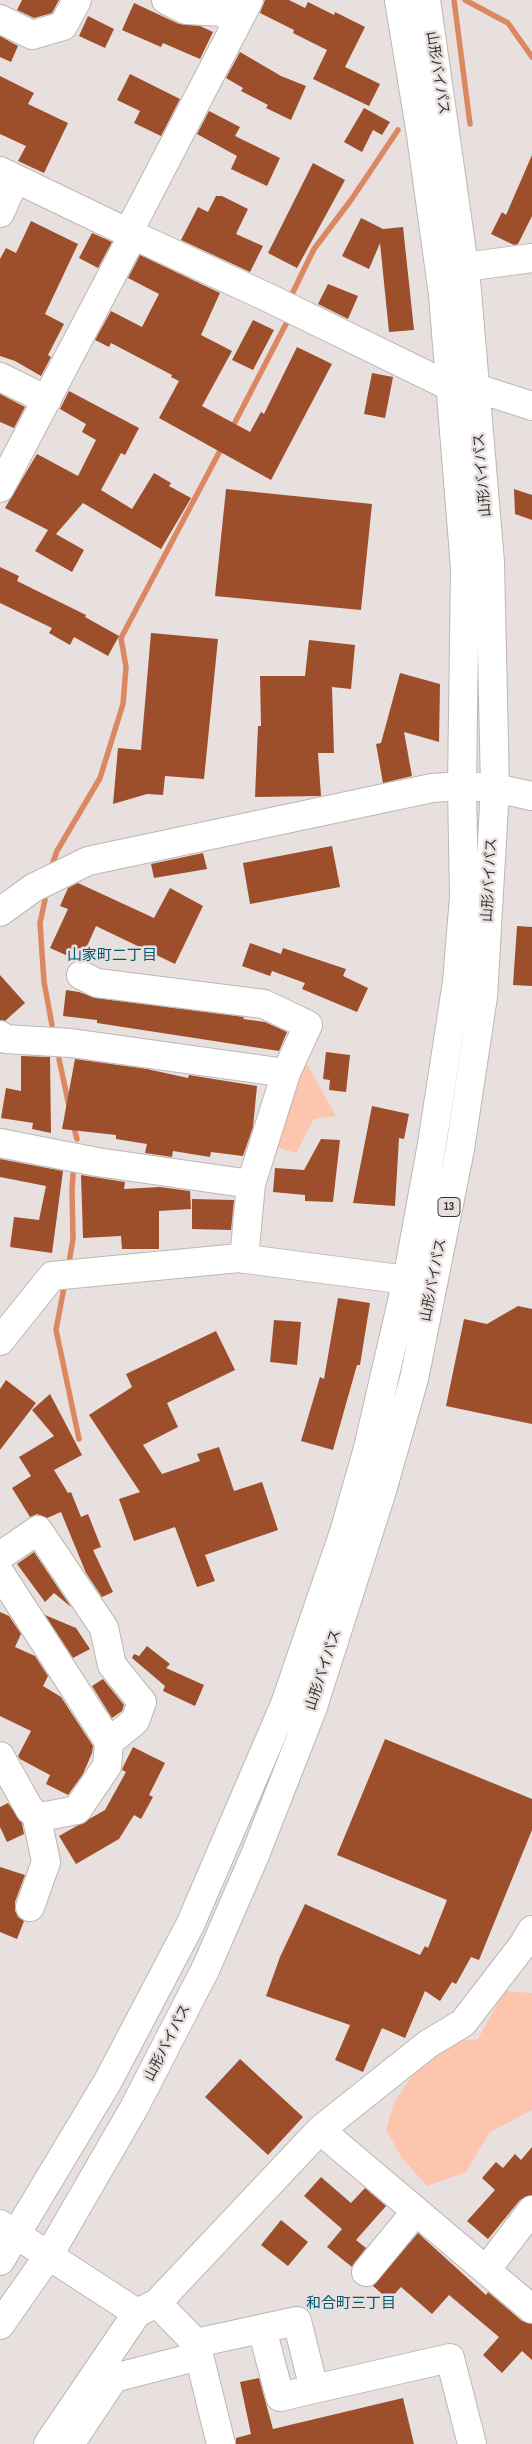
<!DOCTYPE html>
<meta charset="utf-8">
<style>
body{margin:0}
canvas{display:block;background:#e7e0de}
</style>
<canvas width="532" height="2444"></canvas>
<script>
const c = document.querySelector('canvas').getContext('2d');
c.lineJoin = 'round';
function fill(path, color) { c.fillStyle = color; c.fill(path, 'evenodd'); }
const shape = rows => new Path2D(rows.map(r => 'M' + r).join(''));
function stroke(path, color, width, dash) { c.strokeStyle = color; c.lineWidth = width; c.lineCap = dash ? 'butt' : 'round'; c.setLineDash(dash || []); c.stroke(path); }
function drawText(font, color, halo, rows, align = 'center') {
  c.font = font + ' "Sofia Sans Condensed","Noto Sans JP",sans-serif'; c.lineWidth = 5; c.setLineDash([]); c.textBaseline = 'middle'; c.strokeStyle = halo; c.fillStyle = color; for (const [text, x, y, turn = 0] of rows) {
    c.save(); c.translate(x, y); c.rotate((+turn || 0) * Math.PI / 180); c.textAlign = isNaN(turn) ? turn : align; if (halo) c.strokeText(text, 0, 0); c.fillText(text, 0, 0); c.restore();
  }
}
fill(shape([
 [305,1061,336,1116,314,1119,296,1153,263,1143],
 [504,1991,532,1993,532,2110,490,2132,466,2172,427,2186,402,2158,386,2130,394,2102,418,2068,441,2044,478,2039]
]), '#fdc5ae');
stroke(shape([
 [454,0,470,124],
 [465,0,508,23,532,57],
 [292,294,314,249,351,200,398,130],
 [231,430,287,322],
 [51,868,57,851,100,778,123,704,126,667,121,638,222,447],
 [45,900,40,923,44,982,52,1025],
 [59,1059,69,1106],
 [73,1124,77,1139],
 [68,1268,73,1239,72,1190,73,1174],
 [65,1282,56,1330,79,1439]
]), '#db8762', 5.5);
fill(shape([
 [22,0,59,0,52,13,34,18,17,10],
 [265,0,289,0,305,8,308,2,334,15,335,12,365,27,345,67,380,84,369,106,313,79,327,50,293,33,294,30,260,13],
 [134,3,179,24,200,26,213,32,200,59,163,43,161,47,122,30],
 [88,16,114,29,105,48,79,36],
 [0,36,18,46,11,62,0,57],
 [240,52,281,76,306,86,291,120,266,108,268,105,241,91,243,88,226,78],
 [130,74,180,99,161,136,134,123,140,111,117,100],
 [0,76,34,93,28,104,68,123,44,173,18,161,26,146,0,134],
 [364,108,390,122,382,135,373,130,362,152,344,142],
 [209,111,240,127,235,136,280,158,267,186,231,169,237,156,197,134],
 [532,155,532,216,518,244,514,245,491,234,502,212,506,215],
 [313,163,345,180,297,268,268,253],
 [216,196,222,196,248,209,236,234,263,246,250,272,181,240,198,207,208,212],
 [361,218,383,229,403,227,414,330,389,332,380,243,369,269,342,256],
 [31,221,78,244,45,314,64,324,48,355,51,357,41,376,15,361,0,356,0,259,6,248,16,253],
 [92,233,112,242,98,268,79,258],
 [140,255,220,293,201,335,232,351,202,406,250,432,261,412,264,414,297,347,332,364,271,480,159,418,179,381,171,377,172,375,111,343,109,347,95,340,111,311,142,327,159,294,128,278],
 [328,284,358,296,348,319,318,304],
 [253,320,274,330,253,370,232,360],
 [372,373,393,377,385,418,364,414],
 [69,391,139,428,125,455,121,453,101,490,132,509,154,473,171,483,169,486,191,498,161,549,83,503,56,534,54,533,84,550,72,572,35,551,48,530,5,508,37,454,78,476,96,440,82,432,86,424,60,409],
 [0,394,25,407,14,428,0,422],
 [226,489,372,504,361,610,215,596],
 [514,489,532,495,532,520,515,514],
 [0,567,19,576,17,581,86,615,85,617,119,636,108,656,74,637,70,645,49,633,52,628,0,603],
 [151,633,218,639,204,779,165,776,163,795,147,794,113,804,118,748,141,750],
 [309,640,355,645,351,689,332,687,334,753,318,753,321,796,255,797,258,726,261,726,260,676,305,676],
 [400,673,440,684,439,742,404,732,412,776,383,783,376,744,381,743],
 [332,846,340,887,250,904,243,863],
 [203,853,207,869,154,878,151,864],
 [78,883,154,918,170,888,203,906,175,964,96,926,81,960,77,960,50,948,68,909,60,906,68,888],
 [517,926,532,927,532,986,513,985],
 [250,943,281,954,283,948,346,969,343,976,368,988,357,1012,302,989,305,983,272,971,270,976,242,966],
 [0,975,25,1003,5,1021,0,1020],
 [66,990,79,992,95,998,244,1017,243,1019,265,1022,287,1032,279,1051,97,1023,97,1020,63,1016],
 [326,1052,350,1055,346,1092,329,1090,330,1080,323,1079],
 [21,1056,50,1057,51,1133,32,1129,33,1123,1,1118,6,1088,21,1091],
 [75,1059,147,1069,188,1078,189,1075,257,1086,253,1127,243,1156,211,1152,210,1157,173,1151,172,1157,145,1153,147,1144,116,1139,116,1135,62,1129],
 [372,1106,409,1114,404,1139,399,1138,395,1206,353,1203],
 [321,1139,340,1140,333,1202,305,1201,305,1195,273,1192,275,1168,304,1170],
 [0,1159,63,1171,52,1253,10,1247,14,1217,39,1220,46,1186,0,1177],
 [81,1175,125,1182,124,1189,160,1187,190,1191,191,1209,159,1211,159,1249,122,1249,121,1236,83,1238],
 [192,1199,234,1200,231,1230,192,1229],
 [338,1298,370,1303,360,1365,357,1365,333,1450,301,1441,320,1377,324,1379],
 [518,1306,532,1309,532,1424,446,1406,464,1319,487,1324],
 [274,1320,301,1322,297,1365,270,1362],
 [216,1331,235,1370,167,1403,178,1427,143,1445,162,1474,200,1461,197,1454,219,1447,234,1491,262,1482,278,1530,205,1555,215,1581,197,1587,175,1527,134,1541,119,1499,140,1492,89,1415,132,1387,126,1374],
 [6,1380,36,1403,0,1450,0,1389],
 [50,1394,82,1455,54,1470,68,1493,71,1492,81,1517,88,1514,101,1547,93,1550,113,1592,102,1597,86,1573,61,1512,47,1518,37,1514,30,1517,12,1488,31,1476,19,1457,54,1436,32,1410],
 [34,1552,71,1607,54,1593,45,1602,17,1564],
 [0,1612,9,1616,21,1634,15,1647,35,1656,48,1676,43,1686,61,1697,93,1746,92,1753,83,1774,68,1795,46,1784,50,1775,20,1759,18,1756,31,1731,0,1716],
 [45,1615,76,1628,90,1649,73,1658],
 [147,1646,170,1664,166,1668,204,1685,195,1706,163,1691,165,1686,132,1658,134,1654,139,1656],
 [103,1679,124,1705,122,1711,112,1718,92,1686],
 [385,1739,532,1799,532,1830,479,1960,471,1957,456,1984,452,1982,440,2001,425,1991,405,2038,382,2028,363,2072,335,2060,350,2025,266,1996,280,1957,305,1904,420,1955,425,1946,428,1948,447,1900,337,1855],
 [133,1747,165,1763,149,1795,153,1797,141,1819,134,1815,119,1839,76,1864,59,1836,105,1810,126,1772,122,1770,123,1767],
 [8,1803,22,1823,24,1834,7,1842,0,1827,0,1807],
 [0,1867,25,1875,15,1902,15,1910,18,1917,24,1921,17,1939,0,1932],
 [240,2059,303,2117,268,2155,205,2097],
 [532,2147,532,2195,520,2200,488,2239,467,2221,495,2190,482,2178,496,2162,503,2168,515,2154,521,2160],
 [321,2177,351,2203,365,2188,386,2206,356,2240,366,2248,352,2267,327,2247,342,2229,304,2196],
 [281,2220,308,2242,288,2266,261,2245],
 [418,2233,486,2295,488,2292,522,2321,532,2324,532,2360,522,2351,502,2373,483,2355,499,2337,449,2295,432,2314,401,2287,389,2300,373,2286],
 [259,2378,273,2429,403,2398,414,2444,236,2444,236,2438,251,2434,240,2382]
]), '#9d4e2b');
const minor = shape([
 [0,19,32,35,63,26,77,0],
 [235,27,249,0],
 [0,171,133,235],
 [0,213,15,179],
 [128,233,235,27,225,12,186,10,166,0],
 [465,267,532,258],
 [0,377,47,400],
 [476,388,532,406],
 [0,488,133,235,271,299,451,387],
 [0,912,33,888,88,861,432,788,462,786,495,788,532,796],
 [81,975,97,983,264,1004,308,1025,286,1073,251,1184,244,1259],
 [0,1035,5,1039,71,1043,286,1073],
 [0,1143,97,1162,251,1184],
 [0,1341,52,1276,239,1258,407,1280],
 [0,1556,38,1530,104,1628,112,1665,142,1702,135,1721,109,1742,107,1766,77,1810,41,1817,30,1810,0,1756],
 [0,1573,109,1742],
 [30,1907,46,1862,36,1814],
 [320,2130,532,2309],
 [0,2224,137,2313,157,2303,320,2130,428,2044,463,2023,523,1945,532,1930],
 [486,2270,532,2210],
 [366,2272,416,2211],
 [157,2303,196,2343,221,2444],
 [196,2343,297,2321,314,2389,280,2397,262,2329],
 [314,2389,450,2358,472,2444],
 [48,2444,137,2313],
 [70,2444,114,2378,199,2356]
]);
const highway = shape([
 [0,2261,108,2081,190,1925,285,1704,344,1532,368,1448,407,1280,432,1144,457,982,464,897,462,786,465,568,443,295,421,135,399,0],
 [0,2325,49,2255,134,2108,206,1968,255,1855,312,1710,381,1494,414,1379,460,1149,483,997,495,788,490,562,466,280,426,0]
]);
stroke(minor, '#bdb7b4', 30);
stroke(highway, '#bdb7b4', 30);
stroke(minor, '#fff', 28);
stroke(highway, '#fff', 28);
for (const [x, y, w] of [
 [449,1207,22]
]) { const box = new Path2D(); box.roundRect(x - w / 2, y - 9.5, w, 19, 4); c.fillStyle = '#e7e0de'; c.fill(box); stroke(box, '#33302f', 1); }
drawText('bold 12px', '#33302f', null, [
 ["13",449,1207]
]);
drawText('14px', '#33302f', '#e7e0de', [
 ["山形バイパス",437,73,81],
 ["山形バイパス",483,475,-95],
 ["山形バイパス",490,880,-87],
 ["山形バイパス",434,1280,-79],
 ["山形バイパス",324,1670,-72],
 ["山形バイパス",168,2043,-63]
]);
drawText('15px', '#025970', '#e7e0de', [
 ["山家町二丁目",112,956],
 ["和合町三丁目",351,2304]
]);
</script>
